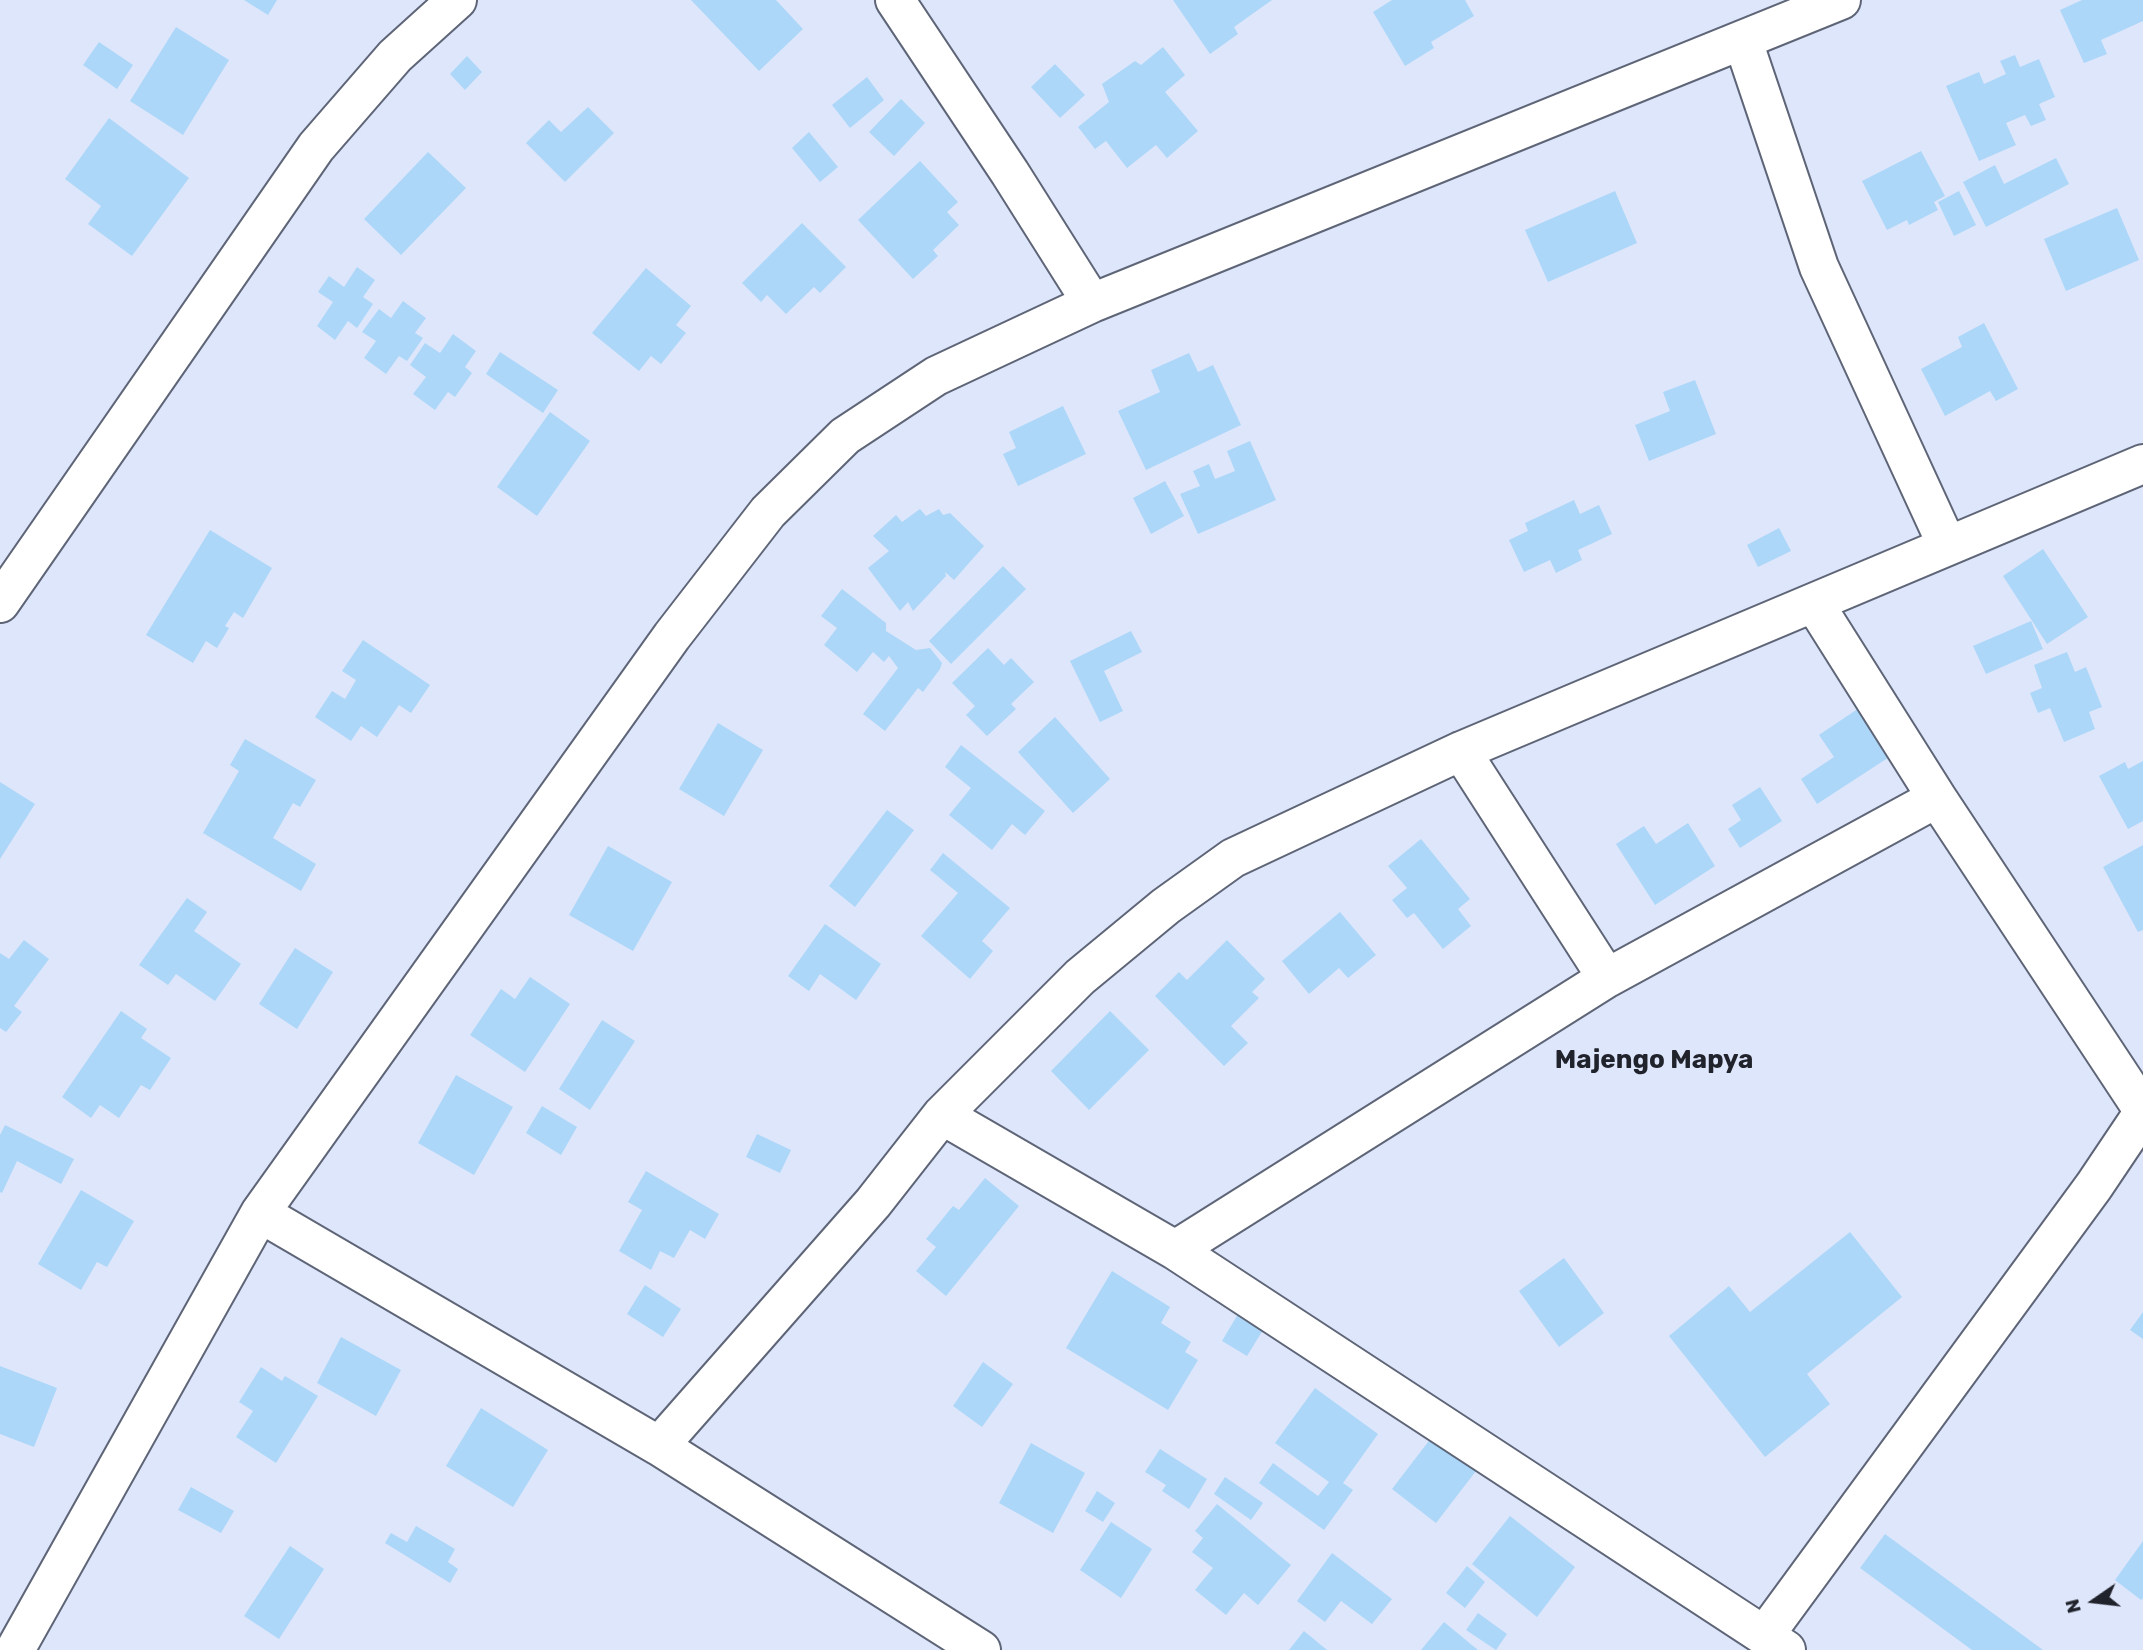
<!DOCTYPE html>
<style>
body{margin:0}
#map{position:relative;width:2143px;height:1650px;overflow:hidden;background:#dee6fb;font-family:Rubik,sans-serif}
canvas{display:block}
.north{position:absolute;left:2059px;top:1566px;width:70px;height:70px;-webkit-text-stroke:5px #dee6fb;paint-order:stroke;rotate:256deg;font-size:19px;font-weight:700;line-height:28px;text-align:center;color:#20232b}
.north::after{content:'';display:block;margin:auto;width:24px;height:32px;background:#20232b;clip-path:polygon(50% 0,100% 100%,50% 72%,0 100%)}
</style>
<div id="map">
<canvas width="2143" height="1650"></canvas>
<div class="north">N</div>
</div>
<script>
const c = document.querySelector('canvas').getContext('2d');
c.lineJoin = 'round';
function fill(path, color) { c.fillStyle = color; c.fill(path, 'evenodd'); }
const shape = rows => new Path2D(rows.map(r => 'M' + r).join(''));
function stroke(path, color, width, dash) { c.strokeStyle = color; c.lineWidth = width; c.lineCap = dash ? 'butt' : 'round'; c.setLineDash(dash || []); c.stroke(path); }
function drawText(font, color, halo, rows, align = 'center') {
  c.font = font + ' Rubik,sans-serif'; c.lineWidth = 7; c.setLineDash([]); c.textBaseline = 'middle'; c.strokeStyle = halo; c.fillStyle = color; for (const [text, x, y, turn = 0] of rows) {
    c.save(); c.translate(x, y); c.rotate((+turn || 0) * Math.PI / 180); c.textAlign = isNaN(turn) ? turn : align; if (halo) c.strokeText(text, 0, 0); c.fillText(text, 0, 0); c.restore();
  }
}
fill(shape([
 [244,0,277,0,268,15],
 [691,0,776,0,803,29,759,71],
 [1173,0,1272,0,1234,27,1238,34,1210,54],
 [1392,0,1465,0,1474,16,1431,42,1434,48,1405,66,1373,12],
 [2082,0,2143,0,2143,21,2101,40,2107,54,2084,63,2060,10],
 [176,27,229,60,183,135,130,101],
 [99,42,133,65,117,89,83,65],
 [1163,47,1185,75,1165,92,1198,131,1167,158,1156,145,1127,168,1106,141,1095,149,1078,127,1109,102,1102,84,1135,61,1141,65],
 [2015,55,2020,67,2039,59,2055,97,2039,104,2046,120,2031,126,2025,115,2006,123,2016,145,1979,161,1946,86,1979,72,1984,84,2006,74,2000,61],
 [467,56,482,72,465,90,450,74],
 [1055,64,1085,95,1060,118,1031,87],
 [867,77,884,100,850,128,832,105],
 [901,99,925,123,894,156,869,132],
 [588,107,614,133,565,182,526,143,549,120,561,132],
 [109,118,189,178,132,256,88,224,101,206,65,179],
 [809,132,838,167,820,182,792,148],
 [1921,151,1945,196,1934,202,1938,210,1909,225,1907,220,1887,230,1862,181],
 [428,152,466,188,401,255,364,219],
 [2056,158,2069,184,1986,227,1963,182,1995,165,2004,184],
 [920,161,958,202,947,212,959,225,933,250,938,256,913,279,858,220],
 [1615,191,1637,243,1548,282,1525,230],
 [1959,191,1976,225,1954,236,1938,202],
 [2117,208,2139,260,2066,291,2044,239],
 [802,223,846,267,820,293,814,287,786,314,767,295,761,302,742,283],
 [357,267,375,280,363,297,373,304,357,328,348,321,335,340,317,326,333,302,318,292,329,276,344,287],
 [646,268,691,306,676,325,686,333,661,364,651,356,639,371,592,333],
 [403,301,426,318,415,333,423,338,407,361,399,356,386,374,364,358,376,341,362,332,379,309,391,318],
 [1984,323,2018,389,1996,401,1990,391,1945,416,1921,369,1962,347,1958,337],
 [453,334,476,351,465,367,472,373,455,397,448,392,435,410,413,394,426,377,410,365,425,343,440,353],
 [500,352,558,390,543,413,486,374],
 [1189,353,1198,372,1213,365,1241,425,1146,470,1118,411,1160,392,1151,370],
 [1695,380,1716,434,1649,461,1635,425,1670,411,1663,392],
 [1063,406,1086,454,1018,486,1003,454,1016,448,1009,432],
 [550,412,590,441,537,516,497,487],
 [1250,441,1276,500,1198,534,1180,494,1200,486,1193,471,1209,464,1215,479,1235,471,1227,451],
 [1165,481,1184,516,1151,534,1133,498],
 [1574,500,1580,514,1599,505,1612,534,1578,550,1582,560,1556,573,1550,560,1524,572,1509,540,1528,531,1525,523],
 [920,509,926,516,939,509,943,515,950,513,984,546,954,580,945,572,946,576,913,611,908,602,900,611,868,568,889,551,873,536,896,515,902,522],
 [1779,528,1791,551,1758,567,1747,545],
 [210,530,272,568,243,618,234,612,225,626,229,628,217,648,206,641,193,663,146,635],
 [2043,549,2088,617,2047,644,2003,576],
 [1003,566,1026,589,951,664,929,641],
 [842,589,886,623,886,631,916,650,930,648,942,663,940,669,923,692,918,688,885,731,863,714,898,668,889,656,884,662,873,652,857,672,824,645,837,628,821,616],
 [2031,621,2043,649,1986,674,1973,646],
 [1131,631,1142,652,1104,671,1123,711,1100,722,1070,661],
 [363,640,430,685,411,713,399,705,377,737,361,726,351,741,315,717,332,691,345,699,356,680,342,671],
 [988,648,1004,665,1011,658,1034,682,1011,704,1016,709,987,736,966,715,975,706,952,683],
 [2067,652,2075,672,2086,667,2102,707,2089,712,2095,729,2064,742,2050,708,2038,713,2030,693,2042,688,2034,665],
 [1865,704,1897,752,1817,804,1801,779,1834,757,1819,735],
 [1055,717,1110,779,1073,813,1018,752],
 [718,723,763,750,724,816,679,789],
 [245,739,316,780,300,807,293,803,273,838,316,864,301,891,203,833,239,771,230,765],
 [961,745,1045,811,1025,835,1012,824,992,850,949,815,971,788,945,767],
 [2143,761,2143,821,2128,829,2099,776,2125,762,2128,769],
 [0,782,35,804,0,859],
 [1760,787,1782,821,1740,848,1728,829,1741,820,1732,805],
 [887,810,914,830,855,907,829,886],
 [1688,823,1715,866,1655,905,1616,844,1644,826,1656,844],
 [1421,839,1470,899,1458,909,1471,926,1443,949,1414,913,1407,918,1392,900,1407,888,1388,866],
 [2143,845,2143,930,2138,932,2103,867],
 [608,846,672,882,633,951,569,915],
 [943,853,1010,908,982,941,993,951,970,979,921,936,958,893,930,870],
 [187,898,207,912,194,931,241,964,215,1001,176,974,168,985,139,965],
 [1340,912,1376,955,1348,978,1339,968,1309,994,1282,961],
 [825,924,881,964,856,1000,820,974,809,991,788,976],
 [24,940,49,959,14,1006,22,1012,6,1032,0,1028,0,953,9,959],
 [1227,940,1265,979,1252,992,1259,998,1231,1026,1248,1043,1224,1066,1155,996,1179,972,1187,980],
 [295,948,333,972,297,1029,259,1004],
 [530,977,570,1004,525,1072,470,1035,501,989,515,999],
 [121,1011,147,1029,141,1038,171,1058,150,1090,141,1085,119,1118,100,1105,91,1118,62,1097],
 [1110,1011,1149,1050,1089,1110,1051,1071],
 [602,1020,635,1041,590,1110,559,1089],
 [456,1075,513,1107,474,1175,418,1143],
 [542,1106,577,1127,561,1155,526,1133],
 [5,1125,74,1159,61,1184,17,1161,2,1193,0,1192,0,1135],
 [757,1134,791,1150,780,1173,746,1157],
 [646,1171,719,1214,705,1239,690,1230,674,1258,660,1251,651,1270,619,1251,642,1210,628,1202],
 [985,1178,1019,1206,946,1296,916,1271,936,1247,926,1239,953,1206,959,1210],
 [81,1190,134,1221,107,1267,97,1262,81,1290,38,1264],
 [1850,1232,1902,1297,1807,1374,1830,1404,1765,1457,1669,1336,1729,1286,1750,1312],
 [1564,1258,1604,1313,1559,1347,1519,1291],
 [1112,1271,1170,1307,1161,1323,1191,1342,1185,1352,1198,1360,1168,1410,1066,1348],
 [645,1285,681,1309,663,1337,627,1314],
 [2143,1312,2143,1339,2130,1330],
 [1238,1314,1263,1330,1247,1356,1222,1341],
 [341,1337,401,1370,376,1416,317,1383],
 [983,1362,1013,1384,982,1427,953,1406],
 [0,1366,57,1388,34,1447,0,1434],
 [261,1367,282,1381,285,1376,318,1396,276,1463,236,1437,253,1411,239,1402],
 [1315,1388,1378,1434,1343,1483,1353,1490,1324,1530,1259,1483,1273,1463,1318,1496,1329,1482,1275,1443],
 [481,1408,548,1450,513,1507,446,1466],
 [1438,1429,1454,1455,1476,1471,1436,1523,1392,1489],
 [1031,1443,1085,1473,1053,1533,999,1503],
 [1160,1449,1207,1479,1189,1509,1162,1491,1166,1485,1145,1472],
 [1225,1477,1263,1503,1251,1520,1214,1494],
 [191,1487,234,1511,221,1533,178,1510],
 [1097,1491,1115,1503,1103,1522,1085,1511],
 [1217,1504,1291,1565,1258,1605,1244,1593,1226,1615,1195,1590,1213,1568,1192,1552,1203,1538,1195,1531],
 [1510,1516,1575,1567,1537,1617,1472,1564],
 [1111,1522,1152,1549,1121,1598,1080,1570],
 [416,1526,455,1549,448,1562,458,1569,450,1583,385,1543,391,1533,407,1542],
 [1885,1534,2043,1650,1972,1650,1860,1568],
 [2143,1541,2143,1598,2141,1600,2115,1580],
 [290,1546,324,1569,279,1639,244,1616],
 [1332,1553,1392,1599,1372,1624,1341,1601,1325,1622,1297,1601],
 [1467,1566,1485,1582,1465,1608,1446,1593],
 [1478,1613,1507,1634,1496,1650,1466,1630],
 [1444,1622,1478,1650,1421,1650],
 [1304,1631,1327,1650,1289,1650]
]), '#acd7f8');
const street = shape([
 [895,0,1010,173,1092,303],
 [1743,41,1819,267,1947,545],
 [0,603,316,147,395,56,457,0],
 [1814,603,1937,798,2143,1110],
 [1461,751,1607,978],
 [942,1115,1175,1250,1786,1650],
 [260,1213,659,1446,981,1650],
 [1175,1250,1607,978,1937,798],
 [659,1446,873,1203,942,1115,1080,977,1166,906,1233,858,1461,751,2143,464],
 [1764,1636,2094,1186,2143,1113],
 [15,1650,260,1213,672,636,768,512,845,436,936,376,1092,303,1841,0]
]);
stroke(street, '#5e6577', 42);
stroke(street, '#fff', 38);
drawText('bold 26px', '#20232b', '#dee6fb', [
 ["Majengo Mapya",1654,1060]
]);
</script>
